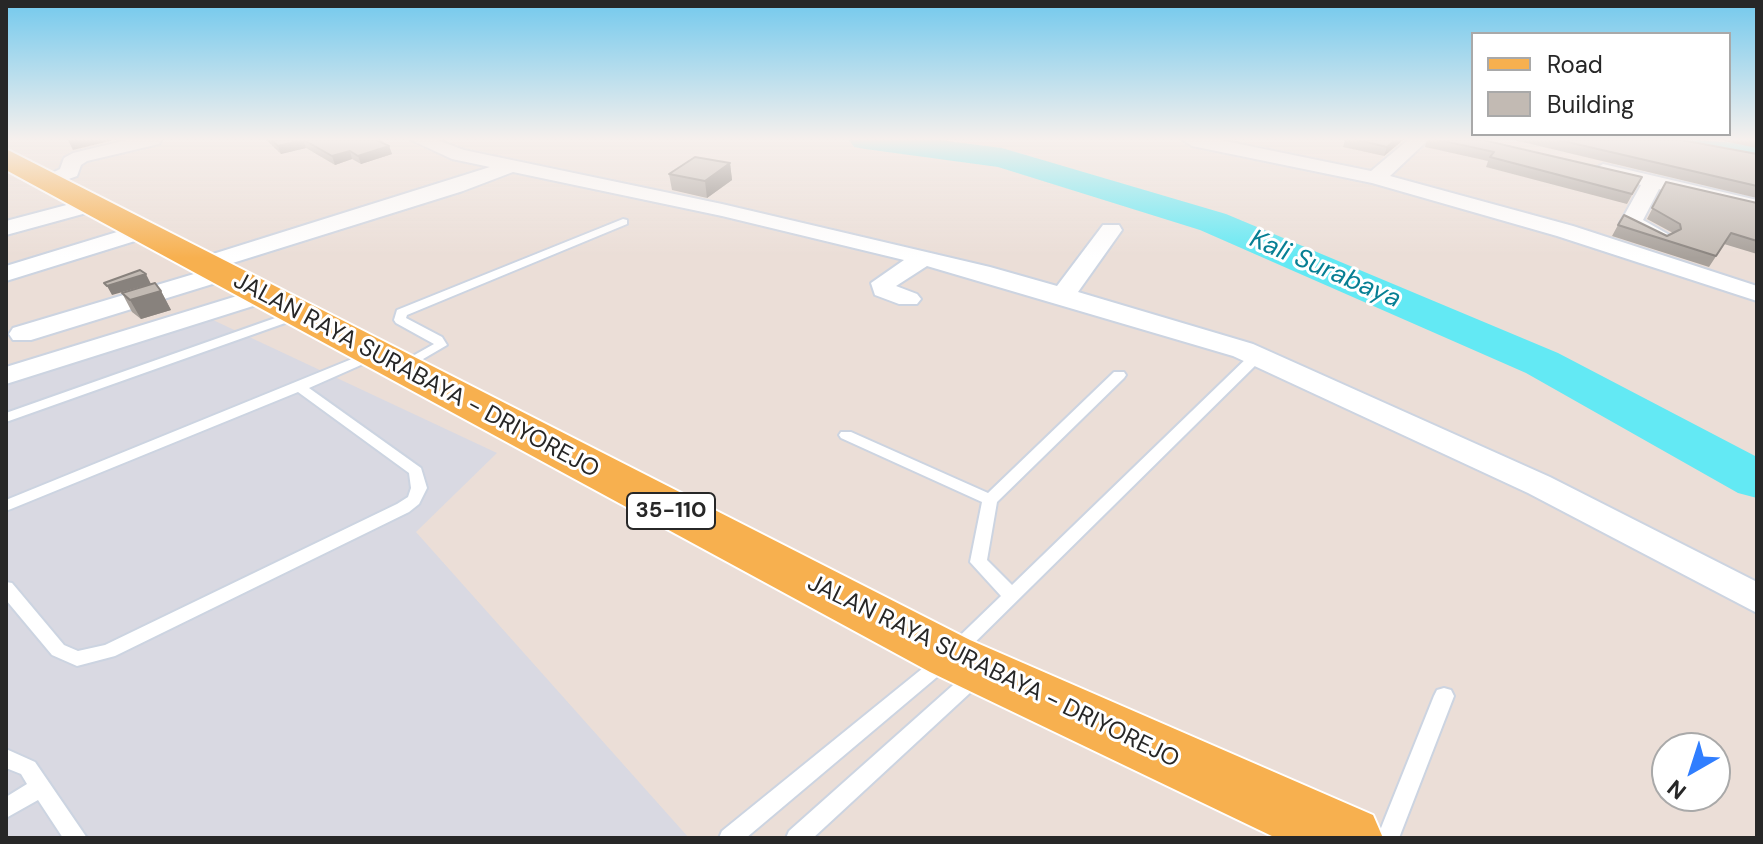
<!DOCTYPE html>
<style>
body{margin:0}
#map{position:relative;width:1763px;height:844px;overflow:hidden;background:#ebded7;font-family:"DM Sans",sans-serif}
canvas{display:block}
.frame{position:absolute;inset:0;border:8px solid #272727;pointer-events:none}
.legend{position:absolute;left:1471px;top:32px;width:260px;height:104px;box-sizing:border-box;background:#fff;border:2px solid #a9a9a9;margin:0;padding:10px 14px;list-style:none;font-size:24px;color:#272727}
.legend li{display:flex;align-items:center;gap:16px;height:40px}
.legend b{width:40px;border:2px solid #a9a9a9}
.north{position:absolute;left:1651px;top:732px;width:80px;height:80px;box-sizing:border-box;background:#fff;border:2px solid #a9a9a9;border-radius:50%;rotate:219deg;font-size:22px;font-weight:700;line-height:32px;text-align:center;color:#272727}
.north::after{content:'';display:block;margin:auto;width:28px;height:36px;background:#307eff;clip-path:polygon(50% 0,100% 100%,50% 72%,0 100%)}
</style>
<div id="map">
<canvas width="1763" height="844"></canvas>
<div class="frame"></div>
<ul class="legend">
<li><b style="height:10px;background:#f7b04f"></b>Road</li>
<li><b style="height:22px;background:#c2bab3"></b>Building</li>
</ul>
<div class="north">N</div>
</div>
<script>
const c = document.querySelector('canvas').getContext('2d');
c.lineJoin = 'round';
function fill(path, color) { c.fillStyle = color; c.fill(path, 'evenodd'); }
const shape = rows => new Path2D(rows.map(r => 'M' + r).join(''));
function stroke(path, color, width, dash) { c.strokeStyle = color; c.lineWidth = width; c.lineCap = dash ? 'butt' : 'round'; c.setLineDash(dash || []); c.stroke(path); }
function drawText(font, color, halo, rows, align = 'center') {
  c.font = font + ' "DM Sans",sans-serif'; c.lineWidth = 6; c.setLineDash([]); c.textBaseline = 'middle'; c.strokeStyle = halo; c.fillStyle = color; for (const [text, x, y, turn = 0] of rows) {
    c.save(); c.translate(x, y); c.rotate((+turn || 0) * Math.PI / 180); c.textAlign = isNaN(turn) ? turn : align; if (halo) c.strokeText(text, 0, 0); c.fillText(text, 0, 0); c.restore();
  }
}
fill(shape([
 [213,320,497,453,416,532,689,838,6,838,6,385]
]), '#d9d9e2');
fill(shape([
 [1690,140,1757,144,1757,154,1699,145,1690,140]
]), '#63e9f4');
fill(shape([
 [849,140,939,140,1002,148,1226,214,1558,353,1757,457,1757,498,1738,493,1526,373,1200,230,998,167,865,149,854,147,849,140]
]), '#63e9f4');
const lane = shape([
 [623,219,627,220,627,224,407,315,406,318,442,337,447,345,406,369,401,370,395,366,434,344,396,323,394,320,397,310,623,219],
 [298,310,304,314,302,317,6,422,6,413,298,310],
 [374,350,379,351,380,354,379,357,309,388,421,468,427,488,419,504,409,512,115,656,77,666,52,655,6,600,6,582,12,583,64,645,78,651,105,645,397,504,408,497,411,488,409,473,298,392,6,511,6,500,374,350],
 [1257,352,1263,356,1262,359,956,661,746,838,719,838,722,831,944,651,1001,596,970,562,982,502,841,438,839,435,841,432,851,432,988,493,1114,372,1124,372,1126,375,1124,378,997,502,987,560,1012,585,1252,353,1257,352],
 [977,667,984,670,986,675,984,680,813,838,786,838,789,831,970,670,977,667],
 [1444,688,1451,690,1454,696,1399,838,1377,838,1434,696,1437,690,1444,688],
 [6,749,35,762,87,838,63,838,38,800,6,818,6,797,27,784,21,774,6,768,6,749]
]);
const street = shape([
 [127,140,161,140,159,144,87,161,81,165,77,176,55,184,41,184,38,180,60,169,64,158,73,153,127,140],
 [411,140,437,140,464,150,722,204,990,267,1057,286,1103,225,1119,225,1122,230,1078,292,1253,344,1550,477,1757,582,1757,613,1528,493,1233,356,927,266,896,286,917,294,921,299,917,304,899,304,875,295,871,283,904,260,722,216,513,172,463,191,223,266,235,273,232,278,31,340,13,340,9,334,13,328,204,271,193,264,197,259,490,167,452,159,411,140],
 [1183,140,1220,140,1371,171,1408,140,1428,140,1390,176,1573,226,1757,286,1757,301,1557,236,1372,183,1192,146,1183,140],
 [1603,164,1757,200,1757,212,1659,189,1643,220,1673,237,1662,244,1654,242,1620,223,1641,185,1596,174,1593,170,1603,164],
 [93,198,104,204,101,209,6,235,6,221,93,198],
 [143,224,151,226,154,231,151,236,6,281,6,266,143,224],
 [263,288,272,290,275,295,272,300,6,384,6,367,263,288]
]);
const primary = shape([
 [6,149,970,640,1373,815,1383,838,1276,838,930,672,6,170,6,149]
]);
stroke(lane, '#ccd4e1', 4);
stroke(street, '#ccd4e1', 4);
stroke(primary, '#fff', 4);
fill(lane, '#fff');
fill(street, '#fff');
fill(primary, '#f7b04f');
fill(shape([
 [266,140,377,140,389,146,392,154,361,164,352,159,335,165,306,148,281,154],
 [1345,140,1403,140,1384,156,1343,147],
 [1427,140,1483,140,1642,177,1627,204,1486,167,1488,161,1425,147],
 [1514,140,1681,140,1757,154,1757,198],
 [1719,140,1757,140,1757,148],
 [730,163,732,180,707,198,672,190,669,174],
 [1666,182,1757,203,1757,254,1724,244,1709,267,1612,236,1618,225,1667,236,1673,233,1647,219],
 [161,291,171,310,141,319,132,312,122,293]
]), '#a7a09a');
fill(shape([
 [68,140,114,140,73,150],
 [303,140,306,148,281,154,278,146],
 [1395,140,1403,140,1384,156,1387,147],
 [389,146,392,154,361,164,358,156],
 [350,151,352,159,335,165,332,156],
 [730,163,732,180,707,198,705,181],
 [146,274,151,284,112,295,107,286],
 [161,291,171,310,141,319,130,300]
]), '#88827d');
const building = shape([
 [272,140,302,140,278,146,272,140],
 [304,140,377,140,389,146,358,156,350,151,332,156,304,140],
 [1358,140,1395,140,1387,147,1358,140],
 [1439,140,1483,140,1642,177,1632,194,1490,157,1494,152,1439,140],
 [1559,140,1681,140,1757,154,1757,186,1559,140],
 [695,157,730,163,705,181,669,174,695,157],
 [1666,182,1757,203,1757,241,1731,233,1716,256,1618,225,1624,215,1667,236,1681,229,1680,224,1652,208,1666,182],
 [140,270,146,274,107,286,104,283,140,270],
 [155,283,161,291,130,300,122,293,155,283]
]);
fill(building, '#c2bab3');
stroke(building, '#88827d', 2);
const sky = c.createLinearGradient(0, 0, 0, 258);
sky.addColorStop(0, '#73c9ed');
sky.addColorStop(0.54, '#f6f0ed');
sky.addColorStop(1, '#f6f0ed00');
c.fillStyle = sky;
c.fillRect(0, 0, 1763, 258);
for (const [x, y, w] of [
 [671,511,88]
]) { const box = new Path2D(); box.roundRect(x - w / 2, y - 18, w, 36, 6); c.fillStyle = '#fff'; c.fill(box); stroke(box, '#272727', 2); }
drawText('bold 22px', '#272727', null, [
 ["35-110",671,511]
]);
drawText('24px', '#272727', '#fff', [
 ["JALAN RAYA SURABAYA - DRIYOREJO",416,376,28],
 ["JALAN RAYA SURABAYA - DRIYOREJO",993,672,26]
]);
drawText('italic 26px', '#077f94', '#fff', [
 ["Kali Surabaya",1325,270,23]
]);
</script>
